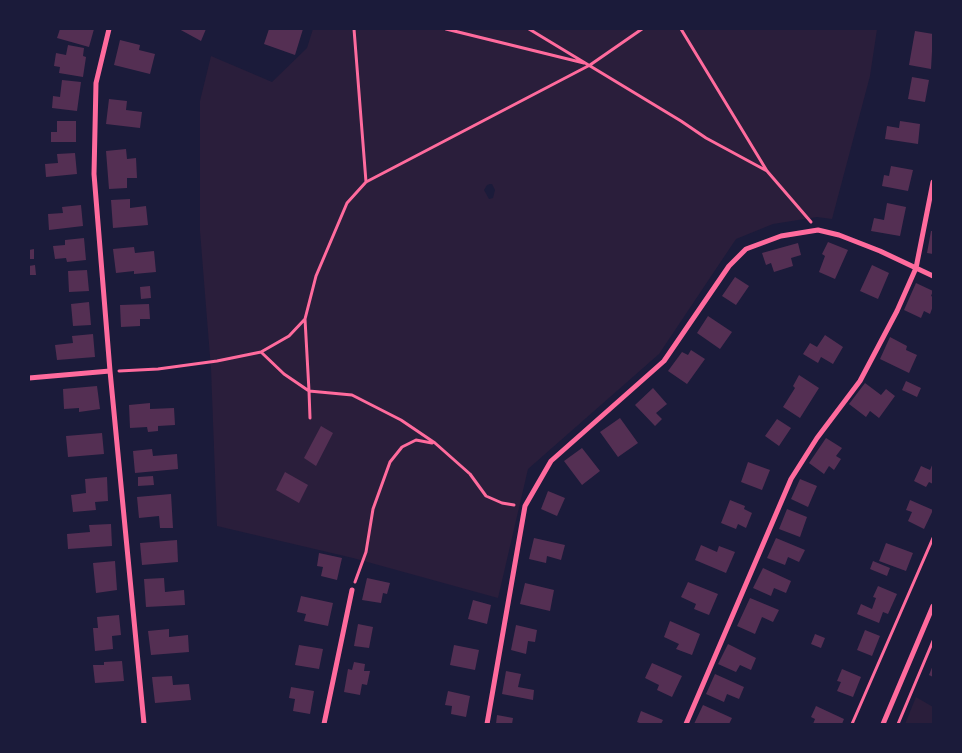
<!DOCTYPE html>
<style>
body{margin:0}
#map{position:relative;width:962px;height:753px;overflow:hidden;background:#1b1b3a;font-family:"Sofia Sans Condensed",sans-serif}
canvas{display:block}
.frame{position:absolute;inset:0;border:30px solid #1b1b3a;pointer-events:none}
</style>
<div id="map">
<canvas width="962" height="753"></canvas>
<div class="frame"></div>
</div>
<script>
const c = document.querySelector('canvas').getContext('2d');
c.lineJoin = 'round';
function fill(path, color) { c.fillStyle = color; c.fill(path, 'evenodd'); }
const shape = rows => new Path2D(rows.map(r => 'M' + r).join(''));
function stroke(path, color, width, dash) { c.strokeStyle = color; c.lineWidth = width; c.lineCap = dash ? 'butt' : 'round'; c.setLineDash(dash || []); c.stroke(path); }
fill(shape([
 [313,29,877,29,870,76,832,219,817,217,773,224,736,239,659,354,528,469,498,598,353,558,217,526,211,369,200,231,200,101,211,56,272,82,307,48],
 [490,184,492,184,495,190,493,198,489,199,484,190,487,185],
 [916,697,933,707,933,724,905,724]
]), '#2a1e3b');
fill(shape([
 [60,29,94,29,89,47,57,38],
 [179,29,206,29,201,41],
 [269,29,303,29,295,55,264,44],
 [915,31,933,34,931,69,909,65],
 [120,40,140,45,139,50,155,54,150,74,114,65],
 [68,45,84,48,83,56,86,57,83,77,59,73,60,67,54,66,56,53,66,55],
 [912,77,929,80,925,102,908,99],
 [62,80,81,82,77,111,52,108,53,96,60,97],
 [109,99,127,101,126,110,142,112,140,128,106,124],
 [57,121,76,121,76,142,51,142,51,132,57,132],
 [900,121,920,124,918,144,885,139,887,126,899,128],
 [126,149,127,159,136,158,137,178,127,178,127,188,109,189,106,151],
 [75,153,77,174,46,177,45,164,58,163,57,154],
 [891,166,913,170,908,191,882,186,884,175,889,176],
 [130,199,130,208,146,206,148,225,113,228,111,200],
 [887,203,906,207,900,236,871,231,874,218,884,220],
 [81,205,83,226,49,230,48,214,63,213,62,207],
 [931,231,933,231,933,254,927,253],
 [84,238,86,260,67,262,66,258,55,259,53,246,65,245,65,240],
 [828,242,848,250,835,279,819,272,825,256,822,254],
 [798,243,801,255,791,258,793,266,774,272,771,263,766,265,762,253],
 [134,247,135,253,154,251,156,272,134,274,134,271,116,273,113,249],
 [34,249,34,259,29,259,29,250],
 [35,265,36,275,29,275,29,266],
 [872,265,889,273,878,299,860,291],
 [87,270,89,291,69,292,68,271],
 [735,277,749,286,736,305,722,296],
 [916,283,933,291,931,296,933,297,933,306,930,314,924,311,921,318,904,310],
 [150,286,151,298,141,299,140,287],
 [89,302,91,325,73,326,71,304],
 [149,304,150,319,140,319,140,326,121,327,120,305],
 [708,316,732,332,720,349,697,333],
 [93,334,95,357,57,360,55,345,73,343,72,336],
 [825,335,843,347,833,364,821,357,818,363,803,354,810,343,817,347],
 [890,337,907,346,906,350,917,355,909,373,880,359],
 [691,350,705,359,687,384,668,371,682,352,688,355],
 [799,375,819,388,800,418,783,407,795,388,793,386],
 [906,381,921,388,917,397,902,390],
 [865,383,881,395,886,389,895,396,879,418,870,411,866,417,849,404],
 [97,386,100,409,79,412,79,408,64,409,63,389],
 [653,388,667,404,656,413,662,419,655,426,635,405],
 [150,403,150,409,174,408,175,425,158,426,158,431,148,432,147,427,130,428,129,405],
 [620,418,638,443,618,457,600,432],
 [777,419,791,428,779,446,765,436],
 [321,426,333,433,316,466,304,458],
 [102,433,104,454,68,457,66,436],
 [826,438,842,448,836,456,841,459,834,470,829,466,824,474,809,463],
 [582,448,600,471,582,485,564,461],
 [152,449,153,456,177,454,178,469,135,473,133,451],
 [748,462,770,470,762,490,741,482],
 [933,463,933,484,929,482,926,487,914,481,921,466,930,470],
 [285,472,308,485,299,503,276,490],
 [153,476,154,485,138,486,138,477],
 [107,477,108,501,95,502,96,510,73,512,71,495,86,493,85,479],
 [800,479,817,486,808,507,791,499],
 [548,491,565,498,557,516,541,509],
 [171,494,173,528,160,528,159,516,139,518,137,497],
 [730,500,745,506,744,509,752,513,746,528,738,524,736,529,721,523],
 [910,500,933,510,924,529,908,521,912,512,906,510],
 [787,509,807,517,800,537,779,529],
 [111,524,112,546,68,549,67,534,90,532,89,525],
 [534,538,565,545,561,560,547,556,546,563,529,559],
 [776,538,805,550,799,562,788,557,785,565,767,558],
 [177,540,178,562,142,565,140,543],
 [886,543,913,553,906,571,879,561],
 [701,545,717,552,719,546,735,552,726,573,695,560],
 [319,553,342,558,337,580,321,576,323,567,317,566],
 [115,561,117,590,96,593,93,563],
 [873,561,890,568,887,576,870,569],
 [763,568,791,581,786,593,774,588,771,596,753,588],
 [164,578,165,592,184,590,185,605,146,607,144,579],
 [367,578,390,583,387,594,383,593,381,603,362,600],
 [688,582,718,594,709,615,694,609,696,604,681,597],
 [525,583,554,590,550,611,520,604],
 [878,586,897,594,888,614,883,612,879,623,857,614,861,604,872,609,876,598,873,597],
 [301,596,333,603,328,626,304,621,306,614,297,612],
 [750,598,779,610,773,622,762,617,755,634,737,626],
 [473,600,491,605,487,624,468,619],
 [119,615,121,635,112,636,113,649,95,651,93,628,98,628,97,617],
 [670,621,700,634,692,655,676,649,679,644,664,637],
 [358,624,373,627,369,648,354,646],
 [516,625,537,630,535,642,528,641,526,654,511,650],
 [169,629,169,637,188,635,189,652,151,655,148,631],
 [865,630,880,636,872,656,857,650],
 [815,634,825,638,821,648,811,644],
 [728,644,756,658,751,670,740,665,736,672,718,664],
 [299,645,323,649,319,669,295,665],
 [454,645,479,650,475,670,450,665],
 [122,661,124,681,95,683,93,665,104,665,104,662],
 [354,662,365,664,364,671,370,671,367,685,362,684,360,695,344,692,348,669,352,670],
 [652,663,682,676,672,697,657,690,659,685,645,678],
 [933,665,933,677,929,675],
 [842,669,861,677,853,697,837,691,841,682,837,681],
 [506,671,521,674,518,687,534,690,533,700,502,694],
 [715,674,744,687,739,699,727,694,724,702,706,694],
 [172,676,173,685,189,684,191,700,155,703,152,677],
 [291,687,314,691,310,714,293,711,295,699,289,698],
 [448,691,470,696,466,717,451,714,452,706,445,705],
 [703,705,732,718,729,724,694,724],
 [816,706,844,719,842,724,813,724,815,719,811,717],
 [641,711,663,720,661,724,642,724,637,722],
 [497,715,513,718,512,724,496,724]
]), '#542f53');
stroke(shape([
 [354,29,366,182],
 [446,29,584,63],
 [529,29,681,121,706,138,767,171],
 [681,29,767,171,811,222],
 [305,319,309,391,352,395,401,420,435,443,470,474,486,496,502,503,514,505],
 [261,352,284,374,309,391,310,418],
 [119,371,158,369,217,361,261,352,289,336,305,319,316,276,347,203,366,182,590,65,642,29],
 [355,582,366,552,373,509,390,462,402,447,416,440,432,443],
 [852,724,933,538],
 [898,724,933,641]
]), '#ff6b9d', 3);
stroke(shape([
 [109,29,96,83,94,174,110,371,144,724],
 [29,378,110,371],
 [324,724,352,590],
 [487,724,525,506,551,461,664,361,729,266,746,249,781,236,818,230,839,235,880,251,933,276],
 [686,724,791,479,817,438,860,381,897,311,916,268,933,182],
 [883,724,933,606]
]), '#ff6b9d', 5);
</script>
